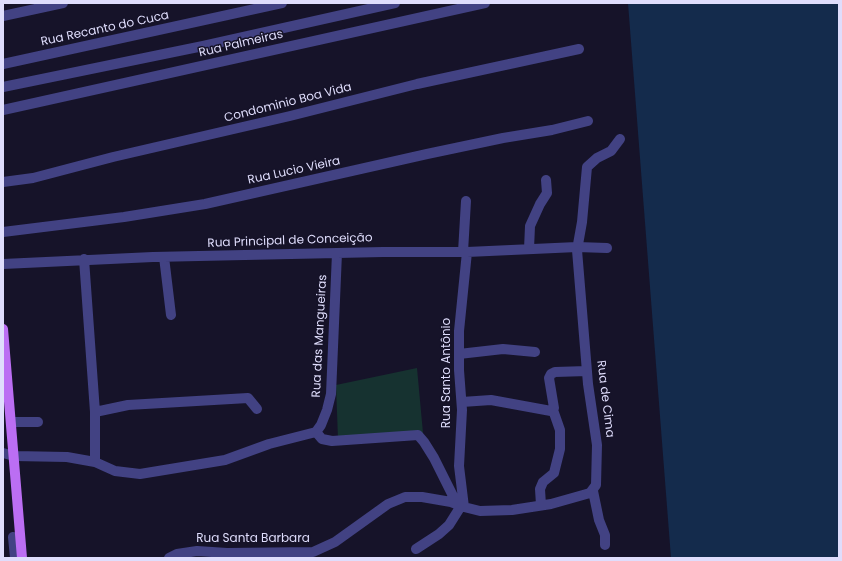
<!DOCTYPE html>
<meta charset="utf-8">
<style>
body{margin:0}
#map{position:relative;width:842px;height:561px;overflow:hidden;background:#161329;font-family:Poppins,sans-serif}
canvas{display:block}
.frame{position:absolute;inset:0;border:4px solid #dfddfc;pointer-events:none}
</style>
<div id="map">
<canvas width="842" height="561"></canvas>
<div class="frame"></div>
</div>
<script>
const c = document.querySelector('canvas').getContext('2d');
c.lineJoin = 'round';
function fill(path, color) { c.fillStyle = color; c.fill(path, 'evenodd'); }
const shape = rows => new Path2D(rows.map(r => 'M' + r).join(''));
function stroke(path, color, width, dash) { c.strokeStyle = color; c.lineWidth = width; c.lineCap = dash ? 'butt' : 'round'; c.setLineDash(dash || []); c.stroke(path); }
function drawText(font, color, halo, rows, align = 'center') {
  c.font = font + ' Poppins,sans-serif'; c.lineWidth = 3; c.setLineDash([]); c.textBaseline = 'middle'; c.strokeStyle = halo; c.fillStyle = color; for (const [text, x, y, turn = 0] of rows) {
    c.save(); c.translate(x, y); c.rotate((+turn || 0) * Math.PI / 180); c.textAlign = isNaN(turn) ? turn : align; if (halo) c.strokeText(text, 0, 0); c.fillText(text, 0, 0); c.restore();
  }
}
fill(shape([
 [417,368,423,433,338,439,336,385]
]), '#163230');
fill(shape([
 [628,3,839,3,839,558,671,558]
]), '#142b4c');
stroke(shape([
 [3,16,63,3],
 [3,64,282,3],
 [3,87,203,46,395,3],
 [3,110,485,3],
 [3,182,33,178,113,157,290,116,417,84,579,49],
 [3,232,124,217,205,204,427,154,503,138,552,130,588,121],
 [529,249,530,226,540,204,547,193,546,180],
 [463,252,466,201],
 [467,252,459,331,459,370,462,410,459,466,464,507,480,511,512,510,551,504,590,493,596,485,597,445,588,384,577,250,582,222,587,167,597,158,611,151,620,139],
 [164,257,171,315],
 [84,259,95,412,95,462],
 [3,264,153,257,383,252,467,252,577,247,607,248],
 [459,354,503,349,535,352],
 [462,402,491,400,551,411,554,408,549,378,551,374,555,372,587,371],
 [95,412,128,405,248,398,257,409],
 [12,422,38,422],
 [316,432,322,439,332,441,418,435,424,442,434,458,457,504],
 [3,453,14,456,67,457,95,462,115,471,140,474,225,460,269,444,316,432,321,425,327,410,331,394,337,253],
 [593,491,599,520,605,535,605,545],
 [541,505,540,489,543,482,554,473,560,449,560,430,553,410],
 [13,537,15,558],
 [416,549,439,534,449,525,461,506],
 [169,558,177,554,197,551,227,553,313,552,335,542,388,504,405,497,422,497,451,502,464,507]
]), '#424283', 10);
stroke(shape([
 [3,329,22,558]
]), '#bb6ef3', 10);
drawText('12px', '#dfddfc', '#161329', [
 ["Rua Recanto do Cuca",105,29,-12],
 ["Rua Palmeiras",241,44,-13],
 ["Condominio Boa Vida",288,103,-14],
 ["Rua Lucio Vieira",294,171,-12],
 ["Rua Principal de Conceição",290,241,-2],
 ["Rua das Mangueiras",320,336,-87],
 ["Rua Santo Antônio",447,373,-90],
 ["Rua de Cima",605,399,83],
 ["Rua Santa Barbara",253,539]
]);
</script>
